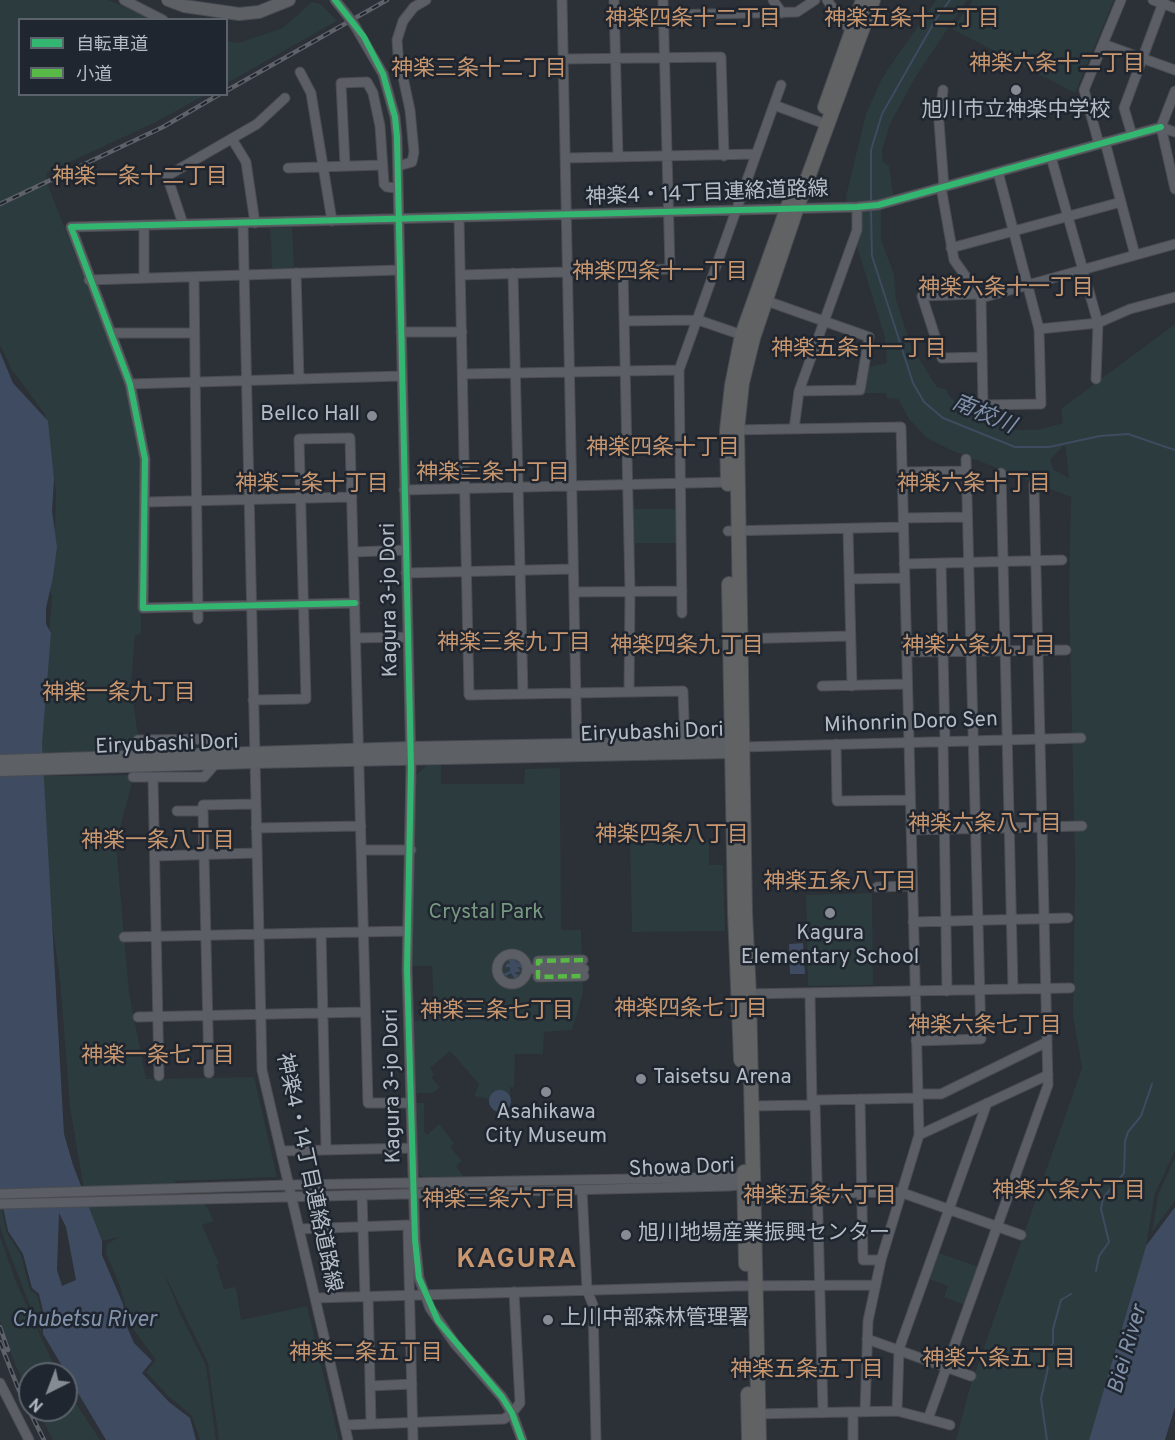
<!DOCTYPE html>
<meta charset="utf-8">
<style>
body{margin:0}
#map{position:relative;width:1175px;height:1440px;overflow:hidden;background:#2c3037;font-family:Overpass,"Noto Sans JP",sans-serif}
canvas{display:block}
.legend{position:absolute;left:18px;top:18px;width:210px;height:78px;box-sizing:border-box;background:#1f2630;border:2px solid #5b626c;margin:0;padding:8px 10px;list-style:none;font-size:18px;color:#b6bcc6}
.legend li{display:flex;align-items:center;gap:12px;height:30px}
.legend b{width:30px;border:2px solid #5b626c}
.north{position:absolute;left:18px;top:1362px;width:60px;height:60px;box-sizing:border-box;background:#1f2630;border:2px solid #5b626c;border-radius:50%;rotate:222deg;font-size:16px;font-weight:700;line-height:24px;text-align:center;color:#b6bcc6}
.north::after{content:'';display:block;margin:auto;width:21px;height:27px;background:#868b94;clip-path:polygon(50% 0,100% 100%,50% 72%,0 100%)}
</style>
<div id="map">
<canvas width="1175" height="1440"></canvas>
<ul class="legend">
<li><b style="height:8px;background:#33b770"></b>自転車道</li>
<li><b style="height:8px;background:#58b947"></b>小道</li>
</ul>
<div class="north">N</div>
</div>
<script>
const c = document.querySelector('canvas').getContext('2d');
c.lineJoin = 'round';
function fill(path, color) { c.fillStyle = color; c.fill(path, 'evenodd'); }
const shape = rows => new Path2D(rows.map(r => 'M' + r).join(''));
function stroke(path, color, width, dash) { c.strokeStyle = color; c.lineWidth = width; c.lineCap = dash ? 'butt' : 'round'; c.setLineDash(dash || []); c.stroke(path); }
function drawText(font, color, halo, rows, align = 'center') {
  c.font = font + ' Overpass,"Noto Sans JP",sans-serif'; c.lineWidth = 5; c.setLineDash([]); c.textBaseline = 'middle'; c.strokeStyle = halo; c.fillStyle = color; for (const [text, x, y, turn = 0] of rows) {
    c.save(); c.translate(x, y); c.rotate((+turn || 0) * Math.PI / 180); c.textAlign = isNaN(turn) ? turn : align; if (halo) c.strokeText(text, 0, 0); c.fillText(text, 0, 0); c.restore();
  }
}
fill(shape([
 [0,0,108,0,153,19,20,20,20,94,205,95,154,123,46,173,49,188,126,385,141,459,141,634,135,635,131,686,140,751,40,753,52,595,45,583,44,560,55,527,56,492,45,414,12,370,0,345],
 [936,0,967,0,916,76,890,124,882,150,883,162,889,166,894,199,847,205,846,196,866,114,882,78],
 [973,0,1114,0,1075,93,952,29],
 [312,2,321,4,337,21,227,83,227,41,238,43,283,28],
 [881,207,881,240,894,274,896,300,911,346,937,387,947,390,948,395,959,406,976,409,977,415,1017,430,1037,430,1063,423,1061,409,1175,324,1175,1151,1155,1193,1146,1246,1089,1440,956,1440,969,1390,1082,1068,1073,1016,1075,868,1069,592,1071,497,951,450,927,438,909,419,898,399,887,398,886,393,860,393,869,367,887,363,885,338,856,243,860,211],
 [1065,444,1069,478,1054,470,1050,460],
 [292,227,294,268,272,268,270,228],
 [633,509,678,509,678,543,633,543],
 [427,765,441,765,441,784,524,784,525,769,560,768,561,930,581,930,583,993,572,1030,544,1032,543,1054,515,1054,514,1087,510,1087,510,1096,505,1091,492,1094,490,1099,474,1096,479,1084,450,1051,430,1068,434,1074,431,1077,440,1087,433,1093,415,1093,414,1021,434,1019,432,966,412,966,416,775],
 [134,775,116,844,129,993,146,1079,254,1077,277,1177,175,1181,178,1194,85,1196,70,1107,60,980,48,892,43,825,44,776],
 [709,839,709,865,723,865,725,931,632,932,630,840],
 [872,893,873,985,808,986,806,895],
 [415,1103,424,1103,424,1132,427,1135,439,1124,454,1143,450,1147,462,1161,456,1166,465,1179,427,1180,420,1175,416,1167],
 [1175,1157,1175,1201,1152,1232,1158,1195],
 [201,1196,214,1221,202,1225,219,1264,216,1265,224,1289,236,1287,241,1320,307,1306,339,1440,219,1440,208,1363,164,1273,181,1316,206,1366,216,1440,200,1440,192,1416,168,1396,146,1372,156,1360,131,1326,120,1286,106,1253,107,1244,119,1237,102,1241,86,1198],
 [0,1202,7,1233,21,1255,30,1290,37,1295,41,1311,41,1334,5,1242,0,1226],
 [0,1236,16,1282,58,1374,30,1374,30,1394,14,1362,0,1321],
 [939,1253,979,1267,965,1305,944,1297,948,1286,929,1279],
 [66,1388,69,1393,100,1440,53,1440,38,1410,66,1410]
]), '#2c3b3d');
fill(shape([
 [0,352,13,383,48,421,54,479,52,511,57,547,53,577,46,608,46,624,51,633,42,744,64,1134,73,1165,102,1241,102,1255,123,1304,127,1327,134,1343,152,1361,142,1373,169,1402,190,1418,196,1440,106,1440,43,1334,43,1311,39,1294,32,1288,23,1254,8,1231,0,1193],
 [59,1213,66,1227,76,1280,62,1286,57,1270],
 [803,943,805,974,790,974,789,944],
 [511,956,517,962,525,965,524,968,517,967,521,971,514,973,519,975,515,979,511,973,506,976,503,974,510,971,510,967,505,967,507,963,510,964,508,959],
 '489 1101a11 11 0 1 1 22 0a11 11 0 1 1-22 0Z',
 [1175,1207,1175,1407,1165,1440,1089,1440,1146,1246]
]), '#3e4b60');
stroke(shape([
 [871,204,871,150,882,114,936,19,950,0],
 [871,210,872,256,913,383,924,402,943,418,1015,447,1049,447,1100,436,1128,434,1175,450],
 [1096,1271,1099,1256,1109,1242,1101,1209,1103,1198,1124,1173,1125,1141,1128,1132,1141,1116,1152,1084],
 [1047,1440,1041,1399,1048,1368,1043,1362,1044,1355,1053,1343,1053,1329,1061,1300,1071,1294]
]), '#3e4b60', 2);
const minor = shape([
 [124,0,163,20],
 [335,0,347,15],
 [562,0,577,750],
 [614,0,618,157],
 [773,0,782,13],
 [827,0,844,24,855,31],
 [1153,0,1175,8],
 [664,15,797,12,815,0],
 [355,26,383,74,395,117,397,137,411,768,407,969,415,1240,419,1278,430,1308,455,1344,502,1397,512,1413,522,1440],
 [1103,44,1175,70],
 [564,59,721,57,724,156],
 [300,72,311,93,332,221],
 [943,90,939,122,944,187],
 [774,105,828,125],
 [1161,127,1175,189],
 [1161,127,1175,91],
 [1161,127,1175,132],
 [1132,135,1124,108,1164,0],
 [232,139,246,162,255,223],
 [1105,142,1135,255],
 [1099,144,1084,90,1121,0],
 [1051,157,1098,323,1096,379],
 [566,158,756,154],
 [345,165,341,83,367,82,373,93,380,126,384,184,387,187,398,188],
 [398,166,412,162,414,152,410,110,398,54,397,40,403,21,414,7,426,0],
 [288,168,382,165],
 [941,187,954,260,981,298,983,405,1041,404,1039,329,998,172],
 [459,218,469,695,683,691,685,748],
 [243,223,262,1070,348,1440],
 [183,224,167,176,257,124,285,98],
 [144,225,144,278],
 [951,248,1121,202],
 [623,270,630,592,629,692],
 [296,273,299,379],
 [513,273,523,694],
 [461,275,670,269,663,0],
 [194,277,198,619],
 [89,280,399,270],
 [978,294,922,296,942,358,982,357],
 [981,298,1175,244],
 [761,299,869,337,860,390,799,391],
 [624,321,698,320,745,336],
 [1039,329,1098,323,1130,309,1175,297],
 [401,332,462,332],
 [111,333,193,333],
 [463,374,679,370],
 [130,384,402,376],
 [794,429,799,391,857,230,857,207],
 [732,430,901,427,919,1135,881,1260,868,1321,865,1412],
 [902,472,966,471],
 [1001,473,1013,989],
 [404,490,731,482],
 [146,502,352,497],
 [903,518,967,517],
 [848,529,852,686],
 [728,531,903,527],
 [354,552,406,550],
 [941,563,945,741],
 [904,564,1062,560],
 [406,573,573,569],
 [850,579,905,578],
 [574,592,682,591],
 [355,603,143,608,145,459,130,384,71,227,857,207,878,205,1161,127],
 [682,613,679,370,781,85],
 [356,638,408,637],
 [735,639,851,636],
 [907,652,1066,650],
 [822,686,907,684],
 [253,700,306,699,299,439,350,438,368,1103,411,1103],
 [943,741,947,991],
 [138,743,138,740,205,739,215,754],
 [836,744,837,801,910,800],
 [742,747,1081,738],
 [133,777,204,777,216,763],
 [153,778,159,1076],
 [177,811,203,811,209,1073],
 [203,811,203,805,256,804],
 [256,828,361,826],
 [911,830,1082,826],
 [361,850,411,850],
 [155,856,257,853],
 [877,887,912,886],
 [913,922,1068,918],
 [321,933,326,1149],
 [124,937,408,931],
 '497 969a15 15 0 1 1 30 0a15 15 0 1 1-30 0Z',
 [583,960,538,961,538,977,584,976],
 [533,969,584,969],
 [745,994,1070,988],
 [810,995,812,1105],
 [138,1017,365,1012],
 [916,1041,981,1039,966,459],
 [918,1094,941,1094,1047,1042],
 [860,1099,863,1260,881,1260],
 [815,1102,823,1413],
 [751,1106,812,1105,818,1100,918,1098],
 [919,1135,1048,1075],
 [281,1151,412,1148],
 [582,1190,587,1290,593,1305,596,1440],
 [0,1194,289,1185,743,1177,747,1179],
 [748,1194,900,1192,1021,1235],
 [362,1195,365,1296],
 [0,1204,729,1186,747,1184],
 [299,1229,408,1225],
 [408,1232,413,1440],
 [368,1296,371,1424],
 [315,1298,737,1286,875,1285],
 [867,1339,971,1376],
 [0,1383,29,1440],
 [370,1386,412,1384],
 [897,1411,899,1349,987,1103],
 [853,1412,853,1440],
 [754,1414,897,1411,928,1419,1048,1085,1034,484],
 [928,1419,950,1425],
 [345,1425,504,1419,512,1413,520,1403,514,1292]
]);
const major = shape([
 [168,0,184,6,239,14,259,12,289,0],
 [0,761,410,748,731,742,741,746],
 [0,770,254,762,731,752,739,748]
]);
const highway = shape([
 [825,107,863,0],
 [728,484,727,430,732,385,742,335,791,198],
 [729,584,735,912,741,1060],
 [744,1172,746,1264],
 [748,1394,749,1440],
 [759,1440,749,995,745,912,737,430,742,383,753,338,796,210,873,0]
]);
stroke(minor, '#4a4c51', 11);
stroke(major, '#494c53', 14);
stroke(highway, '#484c52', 16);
stroke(minor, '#5b5e64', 9);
stroke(major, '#5d6166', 12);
stroke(highway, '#606264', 14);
const rail = shape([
 [226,91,387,0],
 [0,204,163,127,220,94],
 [0,1327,8,1350],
 [0,1342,18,1388,44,1440]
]);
stroke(rail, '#5f6268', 4.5);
stroke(rail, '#1f2630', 2, [7]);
const minorBridge = shape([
 [347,15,355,26]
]);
stroke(minorBridge, '#4a4c51', 11, []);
stroke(minorBridge, '#5b5e64', 9);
stroke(shape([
 [583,960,538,961,538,977,584,976]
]), '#58b947', 4.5, [9, 4.5]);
stroke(shape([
 [335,0,364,37,383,74,395,117,397,137,411,768,407,969,415,1240,419,1278,438,1321,502,1397,512,1413,522,1440],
 [355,603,143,608,145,459,130,384,71,227,857,207,878,205,1161,127]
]), '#33b770', 6);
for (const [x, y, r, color] of [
 [1016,90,6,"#868b94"],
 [372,416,6,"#868b94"],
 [830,913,6,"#868b94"],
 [641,1079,6,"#868b94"],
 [546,1092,6,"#868b94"],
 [626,1235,6,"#868b94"],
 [548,1320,6,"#868b94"]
]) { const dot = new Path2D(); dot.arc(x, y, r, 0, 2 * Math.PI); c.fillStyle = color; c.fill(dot); stroke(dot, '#1f2630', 2); }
drawText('21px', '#b6bcc6', '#1f2630', [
 ["旭川市立神楽中学校",1016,112],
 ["Bellco Hall",360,416,"right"],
 ["Kagura",830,935],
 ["Elementary School",830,959],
 ["Taisetsu Arena",653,1079,"left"],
 ["Asahikawa",546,1114],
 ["City Museum",546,1138],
 ["旭川地場産業振興センター",638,1235,"left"],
 ["上川中部森林管理署",560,1320,"left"]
]);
drawText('21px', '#b6bcc6', '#1f2630', [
 ["神楽4・14丁目連絡道路線",707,195,-2],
 ["Kagura 3-jo Dori",391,600,-91],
 ["Mihonrin Doro Sen",911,724,-2],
 ["Eiryubashi Dori",652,734,-2],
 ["Eiryubashi Dori",167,746,-2],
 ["Kagura 3-jo Dori",394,1086,-91],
 ["Showa Dori",682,1169,-2],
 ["神楽4・14丁目連絡道路線",307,1173,78]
]);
drawText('21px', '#779980', '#1f2630', [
 ["Crystal Park",486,914]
]);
drawText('22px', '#c8976f', '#1f2630', [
 ["神楽四条十二丁目",693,21],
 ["神楽五条十二丁目",912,21],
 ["神楽六条十二丁目",1057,66],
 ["神楽三条十二丁目",479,71],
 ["神楽一条十二丁目",140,179],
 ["神楽四条十一丁目",660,274],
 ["神楽六条十一丁目",1006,290],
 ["神楽五条十一丁目",859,351],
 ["神楽四条十丁目",663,450],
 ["神楽三条十丁目",493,475],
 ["神楽二条十丁目",312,486],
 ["神楽六条十丁目",974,486],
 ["神楽三条九丁目",514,645],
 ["神楽四条九丁目",687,648],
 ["神楽六条九丁目",979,648],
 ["神楽一条九丁目",119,695],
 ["神楽六条八丁目",985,826],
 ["神楽四条八丁目",672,837],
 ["神楽一条八丁目",158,843],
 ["神楽五条八丁目",840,884],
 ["神楽四条七丁目",691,1011],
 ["神楽三条七丁目",497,1013],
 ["神楽六条七丁目",985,1028],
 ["神楽一条七丁目",158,1058],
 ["神楽六条六丁目",1069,1193],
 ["神楽五条六丁目",820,1198],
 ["神楽三条六丁目",499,1202],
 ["神楽二条五丁目",366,1355],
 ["神楽六条五丁目",999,1361],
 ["神楽五条五丁目",807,1372]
]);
drawText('italic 22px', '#8192aa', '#1f2630', [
 ["南校川",983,416,23],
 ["Chubetsu River",84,1322],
 ["Biei River",1129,1350,-74]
]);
c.letterSpacing = '1.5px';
drawText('bold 27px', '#c8976f', '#1f2630', [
 ["KAGURA",517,1262]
]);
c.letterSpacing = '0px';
</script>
